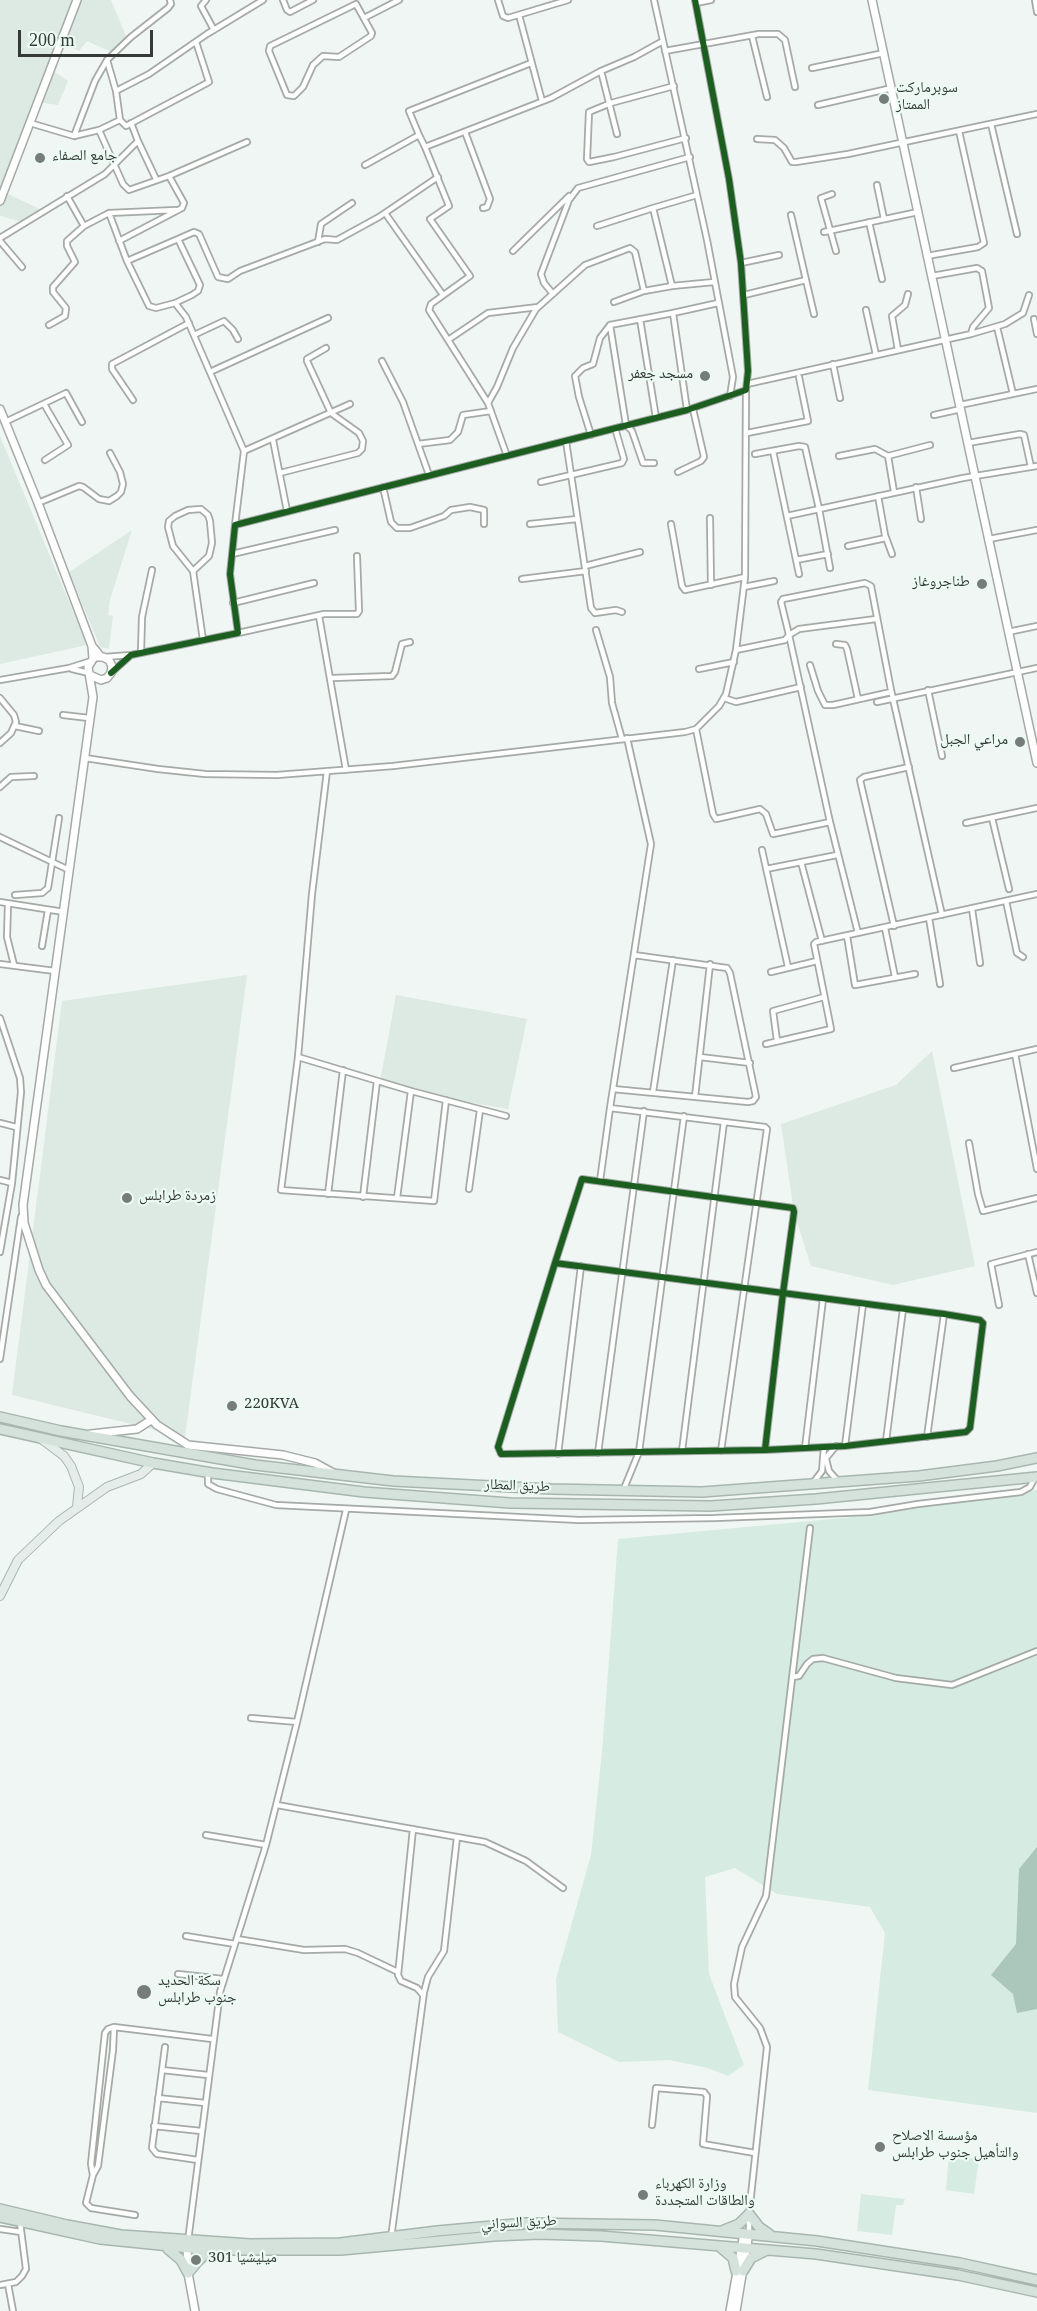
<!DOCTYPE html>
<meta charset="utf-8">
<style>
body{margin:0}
#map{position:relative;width:1037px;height:2311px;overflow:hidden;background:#f0f6f3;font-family:Georgia,serif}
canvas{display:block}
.scale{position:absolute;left:18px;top:30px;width:135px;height:27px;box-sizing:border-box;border:3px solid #353a37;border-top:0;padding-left:8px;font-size:18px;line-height:21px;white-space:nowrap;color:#353a37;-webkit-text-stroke:4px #ecfaf4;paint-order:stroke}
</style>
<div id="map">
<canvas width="1037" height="2311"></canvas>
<div class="scale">200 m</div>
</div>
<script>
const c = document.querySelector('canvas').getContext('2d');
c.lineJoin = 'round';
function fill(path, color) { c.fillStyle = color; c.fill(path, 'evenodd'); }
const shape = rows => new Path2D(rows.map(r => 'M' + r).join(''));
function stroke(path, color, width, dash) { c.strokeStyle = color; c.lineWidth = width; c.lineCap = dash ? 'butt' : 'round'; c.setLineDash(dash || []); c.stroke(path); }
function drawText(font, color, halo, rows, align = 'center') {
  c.font = font + ' Georgia,"Noto Naskh Arabic",serif'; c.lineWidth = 4.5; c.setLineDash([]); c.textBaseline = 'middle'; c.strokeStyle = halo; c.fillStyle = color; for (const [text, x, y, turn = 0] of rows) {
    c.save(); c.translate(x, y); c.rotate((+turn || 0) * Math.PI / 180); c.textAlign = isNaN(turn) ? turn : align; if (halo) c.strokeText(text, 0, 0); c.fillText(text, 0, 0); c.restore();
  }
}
fill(shape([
 [0,0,111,0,128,41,111,52,87,41,79,51,61,41,50,69,68,81,58,105,38,102,4,192,42,210,23,222,0,216],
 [0,436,87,645,0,664],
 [132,530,110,600,108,615,113,616,109,649,100,647,69,572],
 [247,975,185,1437,12,1395,62,1001],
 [396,995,527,1019,508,1109,379,1087],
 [932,1051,975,1266,893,1285,811,1266,794,1212,781,1124,896,1085]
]), '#dceae3');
fill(shape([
 [1037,1490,1037,2113,868,2090,885,1933,870,1907,777,1894,735,1868,705,1877,709,1974,744,2065,728,2076,708,2068,669,2060,619,2062,558,2032,556,1979,591,1855,602,1752,618,1539,864,1516],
 [949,2155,979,2159,974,2194,946,2190],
 [861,2194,905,2199,903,2205,896,2205,892,2235,857,2231]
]), '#d6ebe1');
fill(shape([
 [1037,1847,1037,2009,1017,2013,1013,1994,991,1975,1016,1944,1019,1869]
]), '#abc6ba');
const street = shape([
 [206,0,201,6,214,30],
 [283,0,287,10,290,12,313,0],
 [498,0,503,16,508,18,568,0],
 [654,0,707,240,733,377,730,396],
 [1035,0,1037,12],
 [696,3,711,0],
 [356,4,372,33,371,36,339,57,323,56,313,65,303,87,294,96,287,95,269,51,270,46,356,4],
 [519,15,542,101],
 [364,18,399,0],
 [752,36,767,97],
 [665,51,759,34,778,34,785,40,795,87],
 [812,68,884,53],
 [601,71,617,134],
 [674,86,611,103,589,112,587,159,589,162,614,157,686,138],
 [116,91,149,74,207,34,263,0],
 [818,105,892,88],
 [120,120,116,91,107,60,131,37,168,8,171,4,170,0],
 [30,123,74,136,99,130,120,120,126,126,209,82,196,42],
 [131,123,138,141],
 [991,124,1017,234],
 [99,130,123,184,129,190,169,176,247,142],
 [465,132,490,199,487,207,483,208],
 [419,135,409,111,531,63],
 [74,136,95,81,107,60],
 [757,139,775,140,784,148,792,162,796,162,848,154,1037,114],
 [365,165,419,135,425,147],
 [877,185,884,219],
 [832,194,821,198,836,251],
 [697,195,653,208,672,286,714,282],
 [67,196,84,226,109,213],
 [176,210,109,213,127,261,149,306,156,308,175,303,186,317,244,451,235,525],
 [385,213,443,295],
 [869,222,882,279],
 [597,226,653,208],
 [824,232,918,212],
 [0,238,105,174,138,141,156,179],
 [178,239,194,232,199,234,218,277,228,279,240,271,325,239,337,240,379,217,438,177],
 [0,241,22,267],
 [119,241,182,208,184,203,169,176],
 [318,242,321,224,352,203],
 [513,251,569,196],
 [927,256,978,247,984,243,959,131],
 [127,261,178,239,200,285,198,291,192,295,175,303],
 [741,263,779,255],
 [932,276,977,268,982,271,989,308,973,327,971,334],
 [806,280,814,314],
 [553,294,544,283,541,274,569,200,578,188,690,157],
 [744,295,806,280,791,215],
 [614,302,644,291],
 [866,310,876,355],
 [640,319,656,418],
 [1034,319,1037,334],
 [49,325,65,316,66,308,53,292,53,287,75,262,67,246,67,241,84,226],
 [997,327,1013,394],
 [194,335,224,321,233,330,238,339],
 [448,340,488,313,538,307],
 [898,350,892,316,905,305,908,294],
 [382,361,403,402,429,475],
 [833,364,840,398],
 [210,372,328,318],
 [747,384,971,334,1005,324,1023,313,1029,295],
 [133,400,112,369,112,364,189,323],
 [488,403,497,387,513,348,536,309,585,265,630,248,635,252,644,291,672,286],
 [44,404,68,445,45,460],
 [960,405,1037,389],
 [687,410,673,313,718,303],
 [934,415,961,409],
 [5,422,66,393,82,422],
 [747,433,808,421,799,377],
 [591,435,579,397,575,376,583,368,593,364,600,338,610,325],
 [273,440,287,511],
 [566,441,591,608,595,613,616,610,622,612],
 [968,443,1020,434,1024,435,1031,467],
 [418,444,450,440,458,432,463,415,491,411],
 [244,451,350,404],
 [773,451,799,574],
 [755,454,799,446,805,447,819,509,830,568],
 [507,456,488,403,429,310,431,304,470,276,430,219,449,206,425,147,551,98,601,71,634,57,663,41],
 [839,456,875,449,888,456,930,445],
 [888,456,894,492],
 [654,463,643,463,632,431,626,425,610,325,673,313],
 [678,472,701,461,704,457,693,409],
 [280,473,358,453,362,449,363,441,359,433,331,413,307,361,307,359,326,348],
 [541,482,622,463,624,459,615,428],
 [383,487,391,522,397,528,410,528,444,516,451,510,470,507,484,510,484,524],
 [916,487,921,519],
 [878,496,885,535,892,554],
 [38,503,79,486,83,487,99,499,109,501,117,496,121,492,123,484,120,472,110,453],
 [787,516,963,478,1037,466],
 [710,518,711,585],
 [530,524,577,519],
 [671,524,682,586,685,590,745,577],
 [989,539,1037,530],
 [848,546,886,538],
 [232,554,335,530],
 [796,560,828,554],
 [585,566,640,552],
 [193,571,209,556,212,543,210,521,208,515,201,509,188,510,175,516,169,521,168,527,173,546,193,571,203,640],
 [522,579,586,571],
 [744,587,774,581],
 [233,603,314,583],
 [319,616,346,770],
 [596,630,610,677,612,703,622,739],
 [1008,632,1037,626],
 [238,633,324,614,357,614,359,611,357,556],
 [836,644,845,645,847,649,858,699],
 [736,650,785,640,789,635,781,602,783,599,865,583,871,586,891,690,942,915],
 [141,652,142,617,152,570],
 [104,657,131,655],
 [810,665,818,691,825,705,833,705,891,692],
 [72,669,89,673],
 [699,669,734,662],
 [112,672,131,655,238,633,230,574,235,525,687,410,746,390,748,371,741,263,729,179,695,0],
 [332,678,392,676,395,672,402,644,410,642],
 [0,680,69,668,91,661],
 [928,690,942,756],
 [0,698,14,715,16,722,11,733,0,743],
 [724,698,736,702,801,687],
 [877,702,1037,668],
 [63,715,89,718],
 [15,726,39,731],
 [696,729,713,814,716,819,760,809,766,814,773,834,830,822,858,933],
 [85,758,158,769,205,774,277,775,393,766,685,732,696,729,719,706,726,694,736,650,745,577,746,390],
 [327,771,312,894,298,1057,281,1190,434,1201,446,1100],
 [0,787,11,777,34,776],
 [992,818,1009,889],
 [830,822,789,635,799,629,876,619],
 [966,823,1037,808],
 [0,837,69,870],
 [762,850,788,967],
 [801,862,822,941],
 [766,869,837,855],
 [15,895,42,893,48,888,59,818],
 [1006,901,1017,953,1023,957],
 [0,902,64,912],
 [8,904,7,937,14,965],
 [972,909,980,963],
 [929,918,940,984],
 [894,926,860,780,864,777,909,767],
 [885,928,895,977],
 [847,936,855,985,915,974],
 [42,946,48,910],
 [0,964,55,971],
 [771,972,817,961],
 [0,1018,20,1078,21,1092,12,1183,0,1252],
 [777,1041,773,1011,824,997],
 [766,1044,831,1029,814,944,816,942,1037,894],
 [1015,1054,1037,1169],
 [298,1057,411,1091,506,1116],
 [700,1057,750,1063],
 [954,1068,1037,1049],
 [613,1089,748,1102,753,1101,756,1097,730,973,727,968,634,955],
 [653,1092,673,960],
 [695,1097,710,964],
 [610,1108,651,844,627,738],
 [0,1123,16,1127],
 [969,1143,978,1194,983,1211,1037,1198],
 [0,1180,12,1183],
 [600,1181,610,1108,765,1127,767,1129,721,1451],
 [469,1189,480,1110],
 [328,1194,343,1070],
 [363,1197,377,1081],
 [397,1198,411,1091],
 [1028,1254,1037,1293],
 [555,1263,783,1293,944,1314,980,1320,983,1323,970,1428,966,1432,845,1446,765,1450,501,1454,498,1447,555,1263,582,1179,793,1208,794,1212,783,1293,765,1450],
 [999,1305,991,1264,1037,1252],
 [0,1359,21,1217],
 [927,1437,944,1314],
 [886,1441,903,1309],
 [845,1446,863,1304],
 [805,1448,823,1299],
 [682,1451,724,1122],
 [598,1453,644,1111],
 [558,1454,581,1266],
 [826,1458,836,1446],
 [826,1459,829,1471,837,1480],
 [208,1473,208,1484,217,1489,276,1505,579,1520,715,1518,870,1512,918,1504,1021,1492,1030,1487,1035,1477],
 [813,1483,822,1471,824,1447],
 [623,1491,639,1452,684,1116],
 [793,1677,799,1676,807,1664,813,1659,823,1658,896,1678,952,1685,1037,1651],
 [251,1718,297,1722],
 [277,1805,485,1842,526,1861,563,1888],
 [413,1829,398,1975,401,1981,417,1988,423,1995],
 [206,1835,266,1845],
 [186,1936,235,1944],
 [237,1939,304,1950,345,1949,358,1953,398,1972],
 [178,1974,223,1979],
 [114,2027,113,2050,98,2166,93,2175,86,2203,91,2208,135,2215],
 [165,2047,152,2148,157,2154,198,2160],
 [162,2070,208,2075],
 [158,2098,205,2103],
 [652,2125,656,2088,704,2092,707,2096,703,2144,755,2153],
 [154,2126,201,2131],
 [93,2175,91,2164,105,2033,108,2029,114,2027,212,2039],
 [0,2229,21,2232],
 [749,2233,749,2214,767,2047,760,2028,735,1997,734,1984,742,1947,766,1896,810,1528],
 [391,2238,424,1992,428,1977,444,1951,457,1837],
 [188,2241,220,1992,266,1845,297,1722,346,1510],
 [8,2284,13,2311],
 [0,2285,16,2282,22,2276,26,2269,20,2222]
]);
const secondary = shape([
 [872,0,1037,763],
 [0,201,77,0],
 [0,409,38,503,92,646,101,657],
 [92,646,93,659,88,667,93,697,23,1205,24,1223,39,1270,46,1285,130,1396,157,1425,188,1445,283,1455,315,1463,335,1474],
 [90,675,101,680,107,678,111,673,112,666,109,660,103,657,97,657],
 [91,1434,137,1429,151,1420],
 [187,2244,188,2273,195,2311],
 [730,2311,744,2233],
 [736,2311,749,2233]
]);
const primary = shape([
 [40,1438,64,1456,71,1466,79,1487,77,1507],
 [0,1596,18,1560,59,1521,107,1487,141,1474,153,1463]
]);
const highway = shape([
 [0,1417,61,1431,255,1465,393,1481,551,1489,702,1492,919,1476,997,1466,1037,1458],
 [0,1429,153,1463,212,1473,364,1492,510,1503,711,1506,816,1499,1037,1477],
 [0,2209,67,2225,121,2235,250,2244,340,2243,437,2231,526,2223,655,2225,817,2241,960,2263,1037,2280],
 [0,2217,100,2239,210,2250,341,2250,494,2236,539,2234,601,2236,816,2254,958,2275,1037,2292],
 [724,2230,739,2224,749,2214,759,2227,769,2234],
 [719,2246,733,2258,736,2271],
 [168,2249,181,2260,188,2273,198,2261,210,2250],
 [743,2271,751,2258,767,2250]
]);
stroke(street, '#a5aaa7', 8);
stroke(secondary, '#a5aaa7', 10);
stroke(primary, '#a8b6b0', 10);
stroke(highway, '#a8b6b0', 12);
stroke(street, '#fdfefd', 4.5);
stroke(secondary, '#fdfefd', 7);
stroke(primary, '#e5ece9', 8);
stroke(highway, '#d5e1db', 9);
stroke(shape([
 [111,673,131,655,238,633,230,574,235,525,687,410,746,390,748,371,741,263,729,179,695,0],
 [555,1263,783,1293,944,1314,980,1320,983,1323,970,1428,966,1432,845,1446,765,1450,501,1454,498,1447,555,1263,582,1179,793,1208,794,1212,783,1293,765,1450]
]), '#1b5e20', 6);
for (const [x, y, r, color] of [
 [884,99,6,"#767c79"],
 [40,158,6,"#767c79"],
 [705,376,6,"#767c79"],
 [982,584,6,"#767c79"],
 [1020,742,6,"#767c79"],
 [127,1198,6,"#767c79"],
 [232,1406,6,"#767c79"],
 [144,1992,8,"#767c79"],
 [880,2147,6,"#767c79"],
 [643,2195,6,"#767c79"],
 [196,2260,6,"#767c79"]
]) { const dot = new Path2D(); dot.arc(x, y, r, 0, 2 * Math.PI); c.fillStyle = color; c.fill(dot); stroke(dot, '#ecfaf4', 2); }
drawText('15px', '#353a37', '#ecfaf4', [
 ["سوبرماركت",896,90],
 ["الممتاز",896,107],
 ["جامع الصفاء",52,158],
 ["مسجد جعفر",693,376,"right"],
 ["طناجروغاز",970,584,"right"],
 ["مراعي الجبل",1008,742,"right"],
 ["زمردة طرابلس",139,1198],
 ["220KVA",244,1406],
 ["سكة الحديد",158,1983],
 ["جنوب طرابلس",158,2000],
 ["مؤسسة الاصلاح",892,2138],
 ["والتأهيل جنوب طرابلس",892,2155],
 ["وزارة الكهرباء",655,2186],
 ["والطاقات المتجددة",655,2203],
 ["ميليشيا 301",208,2260]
], 'left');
drawText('15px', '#353a37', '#ecfaf4', [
 ["طريق المطار",517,1488,2],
 ["طريق السواني",519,2225,-3]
]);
</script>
